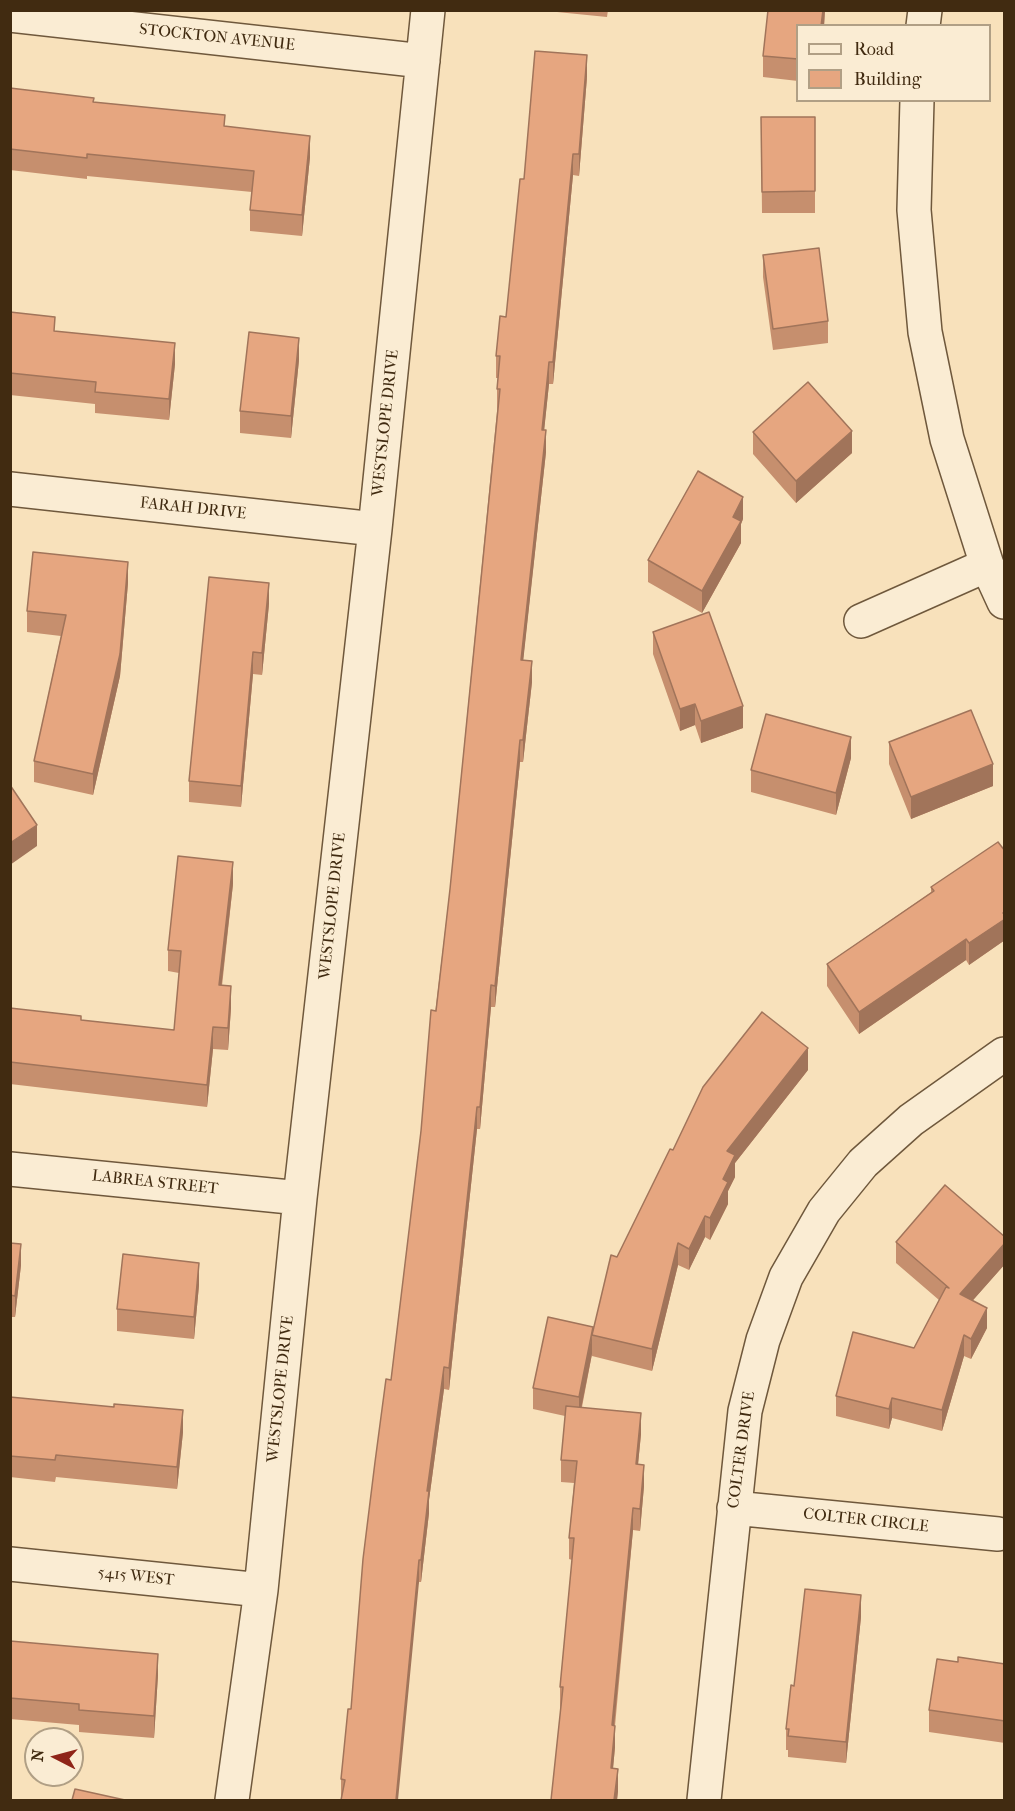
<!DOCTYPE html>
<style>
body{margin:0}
#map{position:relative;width:1015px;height:1811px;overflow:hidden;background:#f8e1bb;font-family:"IM FELL French Canon",serif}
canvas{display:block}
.frame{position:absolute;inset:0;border:12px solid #412b11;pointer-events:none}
.legend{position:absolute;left:796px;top:24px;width:195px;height:78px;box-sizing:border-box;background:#faecd3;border:2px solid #b09f85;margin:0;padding:8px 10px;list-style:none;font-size:18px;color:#412b11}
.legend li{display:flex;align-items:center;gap:12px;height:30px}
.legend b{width:30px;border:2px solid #b09f85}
.north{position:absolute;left:24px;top:1727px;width:60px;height:60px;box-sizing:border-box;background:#faecd3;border:2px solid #b09f85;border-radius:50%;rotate:276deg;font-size:16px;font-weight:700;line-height:24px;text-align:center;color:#412b11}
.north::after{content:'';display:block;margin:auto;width:21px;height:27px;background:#8f2418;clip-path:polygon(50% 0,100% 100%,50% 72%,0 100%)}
</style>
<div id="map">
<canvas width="1015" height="1811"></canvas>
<div class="frame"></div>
<ul class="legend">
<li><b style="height:8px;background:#faecd3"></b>Road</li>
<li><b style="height:16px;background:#e6a680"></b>Building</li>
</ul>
<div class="north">N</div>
</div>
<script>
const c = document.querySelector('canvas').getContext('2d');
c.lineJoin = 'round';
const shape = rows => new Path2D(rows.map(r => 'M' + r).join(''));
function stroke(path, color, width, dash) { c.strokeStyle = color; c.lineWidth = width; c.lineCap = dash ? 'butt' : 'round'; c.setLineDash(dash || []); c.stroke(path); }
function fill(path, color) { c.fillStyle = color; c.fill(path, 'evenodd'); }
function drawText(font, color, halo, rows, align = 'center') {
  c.font = font + ' "IM FELL French Canon",serif'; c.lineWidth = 5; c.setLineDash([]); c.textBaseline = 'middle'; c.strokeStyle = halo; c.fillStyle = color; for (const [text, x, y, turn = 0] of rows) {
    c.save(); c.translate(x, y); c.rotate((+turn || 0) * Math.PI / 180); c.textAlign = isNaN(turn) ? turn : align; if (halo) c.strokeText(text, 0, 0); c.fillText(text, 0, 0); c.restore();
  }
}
const minor = shape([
 [10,15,423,61],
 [923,26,925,10],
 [917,100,914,210,925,332,947,439,987,565,1004,602],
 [10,489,375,529],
 [861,621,987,565],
 [10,1169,300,1198],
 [734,1508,998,1534],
 [10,1564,261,1590],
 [232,1800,261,1590,300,1198,375,529,428,10],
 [704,1800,745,1411,763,1340,786,1277,824,1211,863,1163,911,1120,1004,1054]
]);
stroke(minor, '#6f583c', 36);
stroke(minor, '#faecd3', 33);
fill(shape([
 [537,10,608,10,607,17],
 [768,10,825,10,824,26,798,26,798,81,763,77,763,56],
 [587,77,579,176,573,175,553,384,549,384,544,430,546,452,523,660,532,682,523,762,520,762,495,1007,491,1007,480,1129,477,1129,449,1390,444,1389,429,1500,429,1513,421,1582,419,1582,341,1800,341,1779,351,1709,391,1380,450,889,497,411,497,389,498,378,496,378,496,356,506,317,524,179],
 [10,88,94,102,225,126,310,157,302,236,250,231,250,210,252,192,87,176,87,179,10,170],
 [761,117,815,117,815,213,762,213],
 [763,255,828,321,828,343,773,350,763,277],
 [10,312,55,331,175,364,169,420,95,413,95,404,10,395],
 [299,360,291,438,240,433,240,411],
 [753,432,852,453,796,503,753,454],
 [743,519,741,524,741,543,702,613,648,582,648,560],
 [128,583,120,676,93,795,34,782,34,761,61,636,27,632,27,611],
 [269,604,262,675,253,674,241,807,189,802,189,781],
 [653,632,743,728,701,743,695,725,680,731,653,654],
 [889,742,993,786,911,819,889,764],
 [851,758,836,815,751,792,751,770],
 [1005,851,1005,940,969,965,966,960,859,1034,827,986,827,964,931,892,931,887],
 [233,884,222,986,231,1008,228,1050,213,1049,207,1107,10,1084,10,1008,81,1020,174,1030,179,973,168,971,168,950],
 [808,1070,735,1163,735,1177,728,1191,728,1204,710,1240,705,1237,689,1270,678,1265,652,1371,592,1356,592,1354,582,1407,641,1434,638,1464,644,1486,640,1531,633,1530,615,1726,615,1747,613,1768,618,1791,617,1800,551,1800,561,1709,560,1709,560,1687,572,1560,569,1559,569,1538,574,1483,561,1482,561,1460,565,1416,533,1409,533,1388,593,1330,617,1257,673,1150],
 [896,1242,1005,1243,1005,1264,972,1301,987,1328,971,1359,964,1356,942,1431,892,1418,889,1429,836,1416,836,1396,914,1348,939,1300,896,1263],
 [10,1243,21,1265,15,1317,10,1317],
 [199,1285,194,1339,117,1331,117,1309],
 [10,1397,183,1432,177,1489,56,1477,55,1482,10,1477],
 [861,1617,846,1763,788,1757,788,1750,786,1750,786,1729,794,1686],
 [10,1641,158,1675,154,1738,79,1732,79,1725,10,1719],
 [958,1662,1005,1664,1005,1743,929,1732,929,1710]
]), '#c68f6e');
fill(shape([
 [823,10,825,10,824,26,821,26],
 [587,55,587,77,579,176,579,154],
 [310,136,310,157,302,236,302,215],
 [573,154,573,175,553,384,553,362],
 [299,338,299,360,291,438,291,416],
 [175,343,175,364,169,420,169,399],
 [549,362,549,384,542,451,542,430],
 [546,430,546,452,521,681,521,660],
 [852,431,852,453,796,503,796,481],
 [743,497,743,519,741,524,741,543,702,613,702,591,733,517],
 [128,562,128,583,120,676,93,795,93,774],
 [269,583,269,604,262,675,262,653],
 [253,652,253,674,241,807,241,786],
 [532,661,532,682,523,762,523,740],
 [695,704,695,725,680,731,680,709],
 [743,706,743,728,701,743,701,721],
 [851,737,851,758,836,815,836,793],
 [520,740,520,762,495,1007,495,986],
 [993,764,993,786,911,819,911,797],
 [37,825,37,846,10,865,10,843],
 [233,862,233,884,219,1007,219,985],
 [1005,912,1005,940,969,965,969,943],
 [966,939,966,960,859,1034,859,1012],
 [491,985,491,1007,480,1129,480,1107],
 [231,986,231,1008,228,1050,228,1028],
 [213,1027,213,1049,207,1107,207,1085],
 [808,1048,808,1070,735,1163,735,1177,728,1191,728,1204,710,1240,710,1218,727,1151],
 [477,1107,477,1129,449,1390,449,1368],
 [705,1216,705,1237,689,1270,689,1249],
 [678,1243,678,1265,652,1371,652,1349],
 [1005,1243,1005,1264,960,1315,960,1294],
 [21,1244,21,1265,15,1317,15,1296],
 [199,1263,199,1285,194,1339,194,1317],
 [987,1308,987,1328,971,1359,971,1339],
 [592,1335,592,1354,579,1419,579,1397],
 [964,1335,964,1356,942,1431,942,1410],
 [444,1367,444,1389,429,1500,429,1513,421,1582,421,1560,427,1491],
 [892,1398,892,1418,889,1429,889,1409],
 [183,1410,183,1432,177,1489,177,1467],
 [641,1413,641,1434,636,1485,636,1464],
 [644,1465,644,1486,640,1531,640,1509],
 [633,1508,633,1530,612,1747,612,1725],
 [419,1560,419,1582,398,1800,396,1800],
 [861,1595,861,1617,846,1763,846,1742],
 [158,1654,158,1675,154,1738,154,1716],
 [615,1726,615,1747,611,1790,611,1768],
 [618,1769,618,1791,617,1800,614,1800]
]), '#a1745a');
const building = shape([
 [768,10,823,10,821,26,798,26,798,59,763,56,768,10],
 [535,51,587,55,579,154,573,154,553,362,549,362,542,430,546,430,521,660,532,661,523,740,520,740,495,986,491,985,480,1107,477,1107,449,1368,444,1367,427,1491,429,1491,421,1560,419,1560,396,1800,341,1800,345,1780,341,1779,348,1709,351,1709,363,1559,375,1462,386,1379,391,1380,421,1131,431,1010,436,1011,450,889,500,389,497,389,500,356,496,356,500,316,506,317,520,179,524,179,535,51],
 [10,88,94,98,93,102,225,115,224,126,310,136,302,215,250,210,254,171,87,154,87,158,10,149,10,88],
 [761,117,815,117,815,191,762,192,761,117],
 [819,248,828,321,773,329,763,255,819,248],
 [10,312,55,317,54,331,175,343,169,399,95,392,96,382,10,373,10,312],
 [249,332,299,338,291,416,240,411,249,332],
 [808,382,852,431,796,481,753,432,808,382],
 [698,471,743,497,733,517,741,521,702,591,648,560,698,471],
 [33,552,128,562,120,654,93,774,34,761,66,615,27,611,33,552],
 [209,577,269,583,262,653,253,652,241,786,189,781,209,577],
 [709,612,743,706,701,721,695,704,680,709,653,632,709,612],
 [971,710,993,764,911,797,889,742,971,710],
 [766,714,851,737,836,793,751,770,766,714],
 [10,785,37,825,10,843,10,785],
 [998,842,1005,851,1005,912,1003,913,1005,915,1005,919,969,943,966,939,859,1012,827,964,934,891,931,887,998,842],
 [178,856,233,862,219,985,231,986,228,1028,213,1027,207,1085,10,1062,10,1008,81,1016,81,1020,174,1030,181,951,168,950,178,856],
 [762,1012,808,1048,727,1151,735,1155,723,1179,728,1182,710,1218,705,1216,689,1249,678,1243,652,1349,592,1335,611,1255,617,1257,670,1149,673,1150,703,1087,762,1012],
 [945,1185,1005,1237,1005,1243,960,1294,987,1308,971,1339,964,1335,942,1410,892,1398,889,1409,836,1396,853,1332,914,1348,946,1287,949,1288,896,1242,945,1185],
 [10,1243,21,1244,15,1296,10,1295,10,1243],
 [123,1254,199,1263,194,1317,117,1309,123,1254],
 [548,1317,593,1327,579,1397,533,1388,548,1317],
 [10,1397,114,1407,114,1404,183,1410,177,1467,56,1455,55,1460,10,1456,10,1397],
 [566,1406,641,1413,636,1464,644,1465,640,1509,633,1508,612,1725,615,1726,611,1768,618,1769,614,1800,551,1800,563,1687,560,1687,574,1538,569,1538,577,1461,561,1460,566,1406],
 [805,1589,861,1595,846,1742,788,1736,789,1729,786,1729,791,1685,794,1686,805,1589],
 [10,1641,158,1654,154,1716,79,1710,79,1704,10,1698,10,1641],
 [958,1657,1005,1664,1005,1721,929,1710,937,1659,958,1662,958,1657],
 [75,1789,125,1800,72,1800,75,1789]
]);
fill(building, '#e6a680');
stroke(building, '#a1745a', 1.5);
drawText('16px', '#412b11', '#faecd3', [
 ["STOCKTON AVENUE",217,38,6],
 ["WESTSLOPE DRIVE",386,423,-84],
 ["FARAH DRIVE",193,509,6],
 ["WESTSLOPE DRIVE",333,906,-84],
 ["LABREA STREET",155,1183,6],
 ["WESTSLOPE DRIVE",281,1389,-84],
 ["COLTER DRIVE",742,1450,-82],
 ["COLTER CIRCLE",866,1521,6],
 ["5415 WEST",136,1577,6]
]);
</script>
